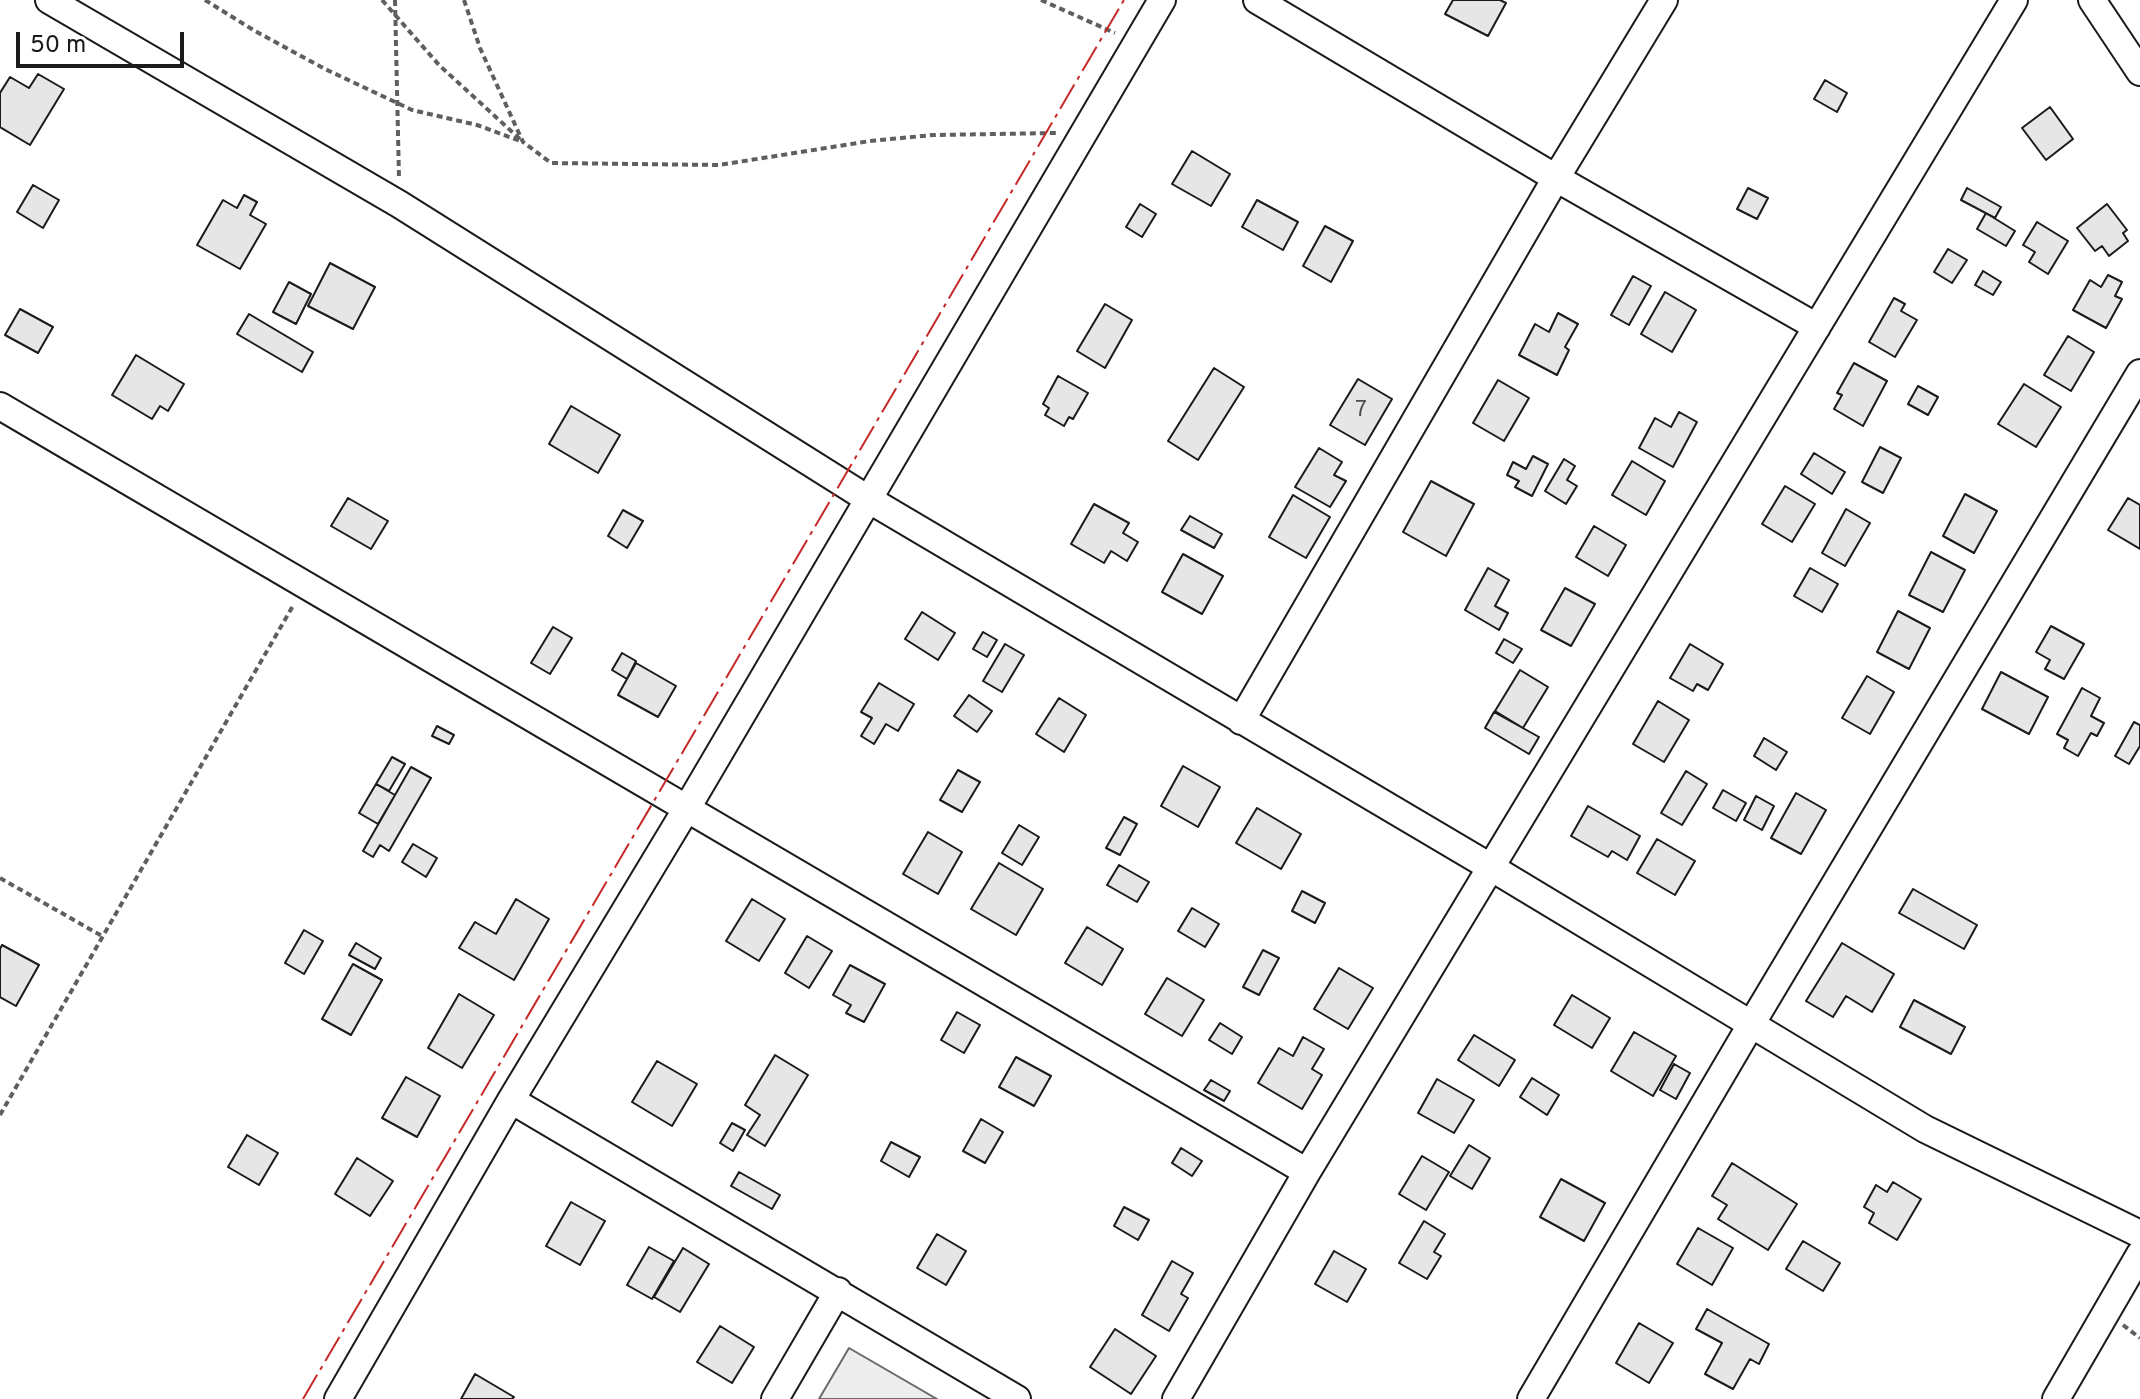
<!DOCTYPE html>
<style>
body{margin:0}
#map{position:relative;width:2140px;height:1399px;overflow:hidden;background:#fff;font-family:Overpass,sans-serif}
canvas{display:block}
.scale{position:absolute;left:16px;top:32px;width:168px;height:36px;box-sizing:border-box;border:4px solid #1a1a1a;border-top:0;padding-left:10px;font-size:24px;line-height:28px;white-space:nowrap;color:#1a1a1a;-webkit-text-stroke:6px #fff;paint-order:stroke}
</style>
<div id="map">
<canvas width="2140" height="1399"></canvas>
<div class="scale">50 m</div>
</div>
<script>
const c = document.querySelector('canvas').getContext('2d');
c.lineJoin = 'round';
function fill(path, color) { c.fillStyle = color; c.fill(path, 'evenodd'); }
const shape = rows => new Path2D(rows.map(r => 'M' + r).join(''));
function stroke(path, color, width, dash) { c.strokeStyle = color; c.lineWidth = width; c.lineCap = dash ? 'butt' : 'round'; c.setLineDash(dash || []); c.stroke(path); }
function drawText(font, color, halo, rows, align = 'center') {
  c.font = font + ' Overpass,sans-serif'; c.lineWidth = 6; c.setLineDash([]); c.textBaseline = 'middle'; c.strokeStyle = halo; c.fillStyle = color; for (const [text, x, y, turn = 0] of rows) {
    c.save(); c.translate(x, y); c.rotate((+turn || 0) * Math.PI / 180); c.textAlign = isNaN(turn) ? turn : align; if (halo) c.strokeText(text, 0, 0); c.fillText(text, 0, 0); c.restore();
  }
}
const green = shape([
 [849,1348,937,1399,819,1399,849,1348]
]);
fill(green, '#ededed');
stroke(green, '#6a6a6a', 2);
const building = shape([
 [1453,0,1500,0,1506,3,1488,36,1445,14,1453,0],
 [38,74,64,89,30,145,0,127,0,93,10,77,29,88,38,74],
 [1825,80,1847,93,1837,112,1814,99,1825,80],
 [2050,107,2073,139,2046,160,2022,128,2050,107],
 [1192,151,1230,174,1211,206,1172,184,1192,151],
 [33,185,59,200,43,228,17,212,33,185],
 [1748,188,1768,198,1757,219,1737,209,1748,188],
 [1967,188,2001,207,1995,218,1961,200,1967,188],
 [244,195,257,202,250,215,266,224,240,269,197,245,223,200,237,208,244,195],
 [1257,200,1298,222,1283,250,1242,227,1257,200],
 [1140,204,1156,214,1142,237,1126,227,1140,204],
 [2107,204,2127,230,2123,233,2128,241,2109,256,2102,246,2095,251,2077,228,2107,204],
 [1986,213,2015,231,2006,246,1977,229,1986,213],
 [2037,222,2068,241,2048,274,2029,262,2035,252,2023,245,2037,222],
 [1325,226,1353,241,1331,282,1303,266,1325,226],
 [1948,249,1967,260,1952,283,1934,272,1948,249],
 [330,263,375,287,353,329,308,306,330,263],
 [1983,271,2001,282,1993,295,1975,285,1983,271],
 [2108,275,2122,282,2115,296,2122,299,2106,328,2073,310,2090,280,2101,287,2108,275],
 [1633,276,1651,286,1629,325,1611,315,1633,276],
 [289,282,311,294,296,324,273,312,289,282],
 [1665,292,1696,310,1672,352,1641,334,1665,292],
 [1894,298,1905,304,1901,311,1917,320,1895,357,1869,342,1894,298],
 [1105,304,1132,320,1105,368,1077,351,1105,304],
 [20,309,53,327,38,353,5,335,20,309],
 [1558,313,1578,324,1565,347,1569,350,1557,375,1519,355,1535,324,1549,332,1558,313],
 [249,314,313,352,302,372,237,334,249,314],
 [2068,336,2094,352,2071,391,2044,375,2068,336],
 [136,355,184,384,168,411,160,406,152,419,112,395,136,355],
 [1854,363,1887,381,1863,426,1834,409,1842,395,1837,393,1854,363],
 [1214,368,1244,387,1198,460,1168,441,1214,368],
 [1058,376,1088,393,1073,419,1069,417,1064,426,1045,415,1049,408,1043,404,1058,376],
 [1358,379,1392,399,1365,445,1330,425,1358,379],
 [1498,380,1529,398,1504,441,1473,423,1498,380],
 [2024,384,2061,407,2036,447,1998,424,2024,384],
 [1918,386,1938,397,1928,415,1908,404,1918,386],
 [571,406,620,435,598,473,549,444,571,406],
 [1679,412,1697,422,1673,467,1639,448,1655,418,1671,427,1679,412],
 [1880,447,1901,458,1883,493,1862,482,1880,447],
 [1319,448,1342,462,1334,475,1346,481,1330,507,1295,487,1319,448],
 [1814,453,1845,472,1832,494,1801,474,1814,453],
 [1533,456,1548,464,1532,496,1515,487,1519,481,1507,475,1513,462,1526,469,1533,456],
 [1564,459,1575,466,1567,480,1577,486,1566,504,1545,491,1564,459],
 [1632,461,1665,481,1646,515,1612,495,1632,461],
 [1431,481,1474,504,1446,556,1403,532,1431,481],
 [1785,486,1815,504,1792,542,1762,524,1785,486],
 [1965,494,1997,511,1974,553,1943,536,1965,494],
 [1293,495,1330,517,1306,558,1269,537,1293,495],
 [348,498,388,521,371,549,331,526,348,498],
 [2128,498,2140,505,2140,549,2108,530,2128,498],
 [1094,504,1129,523,1123,533,1138,542,1127,561,1111,551,1104,563,1071,544,1094,504],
 [1846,509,1870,523,1845,566,1822,553,1846,509],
 [623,510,643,521,627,548,608,536,623,510],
 [1190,516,1222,534,1214,548,1181,530,1190,516],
 [1594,526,1626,545,1608,576,1576,557,1594,526],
 [1931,552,1965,570,1943,612,1909,595,1931,552],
 [1183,554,1223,576,1202,614,1162,592,1183,554],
 [1488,568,1509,580,1495,606,1508,613,1499,630,1465,610,1488,568],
 [1810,568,1838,584,1822,612,1794,596,1810,568],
 [1565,588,1595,604,1571,646,1541,630,1565,588],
 [1898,611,1930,628,1909,669,1877,652,1898,611],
 [922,612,955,633,938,660,905,639,922,612],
 [2051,626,2084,644,2064,679,2045,669,2050,660,2036,652,2051,626],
 [553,627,572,638,550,674,531,663,553,627],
 [983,632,997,640,987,657,973,649,983,632],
 [1504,639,1522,649,1513,663,1496,653,1504,639],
 [1005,644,1024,655,1002,692,983,681,1005,644],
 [1690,644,1723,664,1708,690,1697,684,1693,691,1670,678,1690,644],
 [622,653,636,661,627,679,612,670,622,653],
 [636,663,676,686,658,717,618,695,636,663],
 [1520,670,1548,687,1523,728,1495,711,1520,670],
 [2001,672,2048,697,2029,734,1982,709,2001,672],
 [1867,676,1894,692,1870,734,1842,718,1867,676],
 [879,683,914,704,898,731,886,724,874,744,861,736,872,718,861,712,879,683],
 [2082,688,2100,698,2091,716,2104,723,2097,736,2091,733,2078,756,2064,748,2068,740,2057,734,2082,688],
 [969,695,992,711,977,732,954,716,969,695],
 [1059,698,1086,715,1064,752,1036,734,1059,698],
 [1658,701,1689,720,1664,762,1633,744,1658,701],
 [1494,712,1539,737,1529,754,1485,728,1494,712],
 [2134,722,2140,725,2140,746,2129,764,2115,756,2134,722],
 [437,726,454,735,449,744,432,736,437,726],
 [1764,738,1787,752,1776,770,1754,756,1764,738],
 [392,757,405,764,389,791,376,784,392,757],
 [1183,766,1220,787,1198,827,1161,806,1183,766],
 [411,767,431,778,389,851,380,845,373,857,363,851,411,767],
 [958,770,980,782,962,812,940,800,958,770],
 [1686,771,1707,784,1682,825,1661,813,1686,771],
 [376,784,395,795,378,824,359,813,376,784],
 [1723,790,1746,803,1736,821,1713,808,1723,790],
 [1796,793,1826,810,1801,854,1771,838,1796,793],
 [1756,796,1774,806,1762,830,1744,820,1756,796],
 [1588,806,1640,836,1627,860,1612,851,1608,857,1571,836,1588,806],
 [1257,808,1301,834,1281,869,1236,843,1257,808],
 [1124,817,1137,824,1120,855,1106,848,1124,817],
 [1019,825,1039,837,1022,865,1002,853,1019,825],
 [928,832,962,852,938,894,903,874,928,832],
 [1657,839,1695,861,1675,895,1637,873,1657,839],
 [413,844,437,858,426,877,402,862,413,844],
 [999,863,1043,889,1016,935,971,909,999,863],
 [1119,865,1149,882,1137,902,1107,885,1119,865],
 [1913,889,1977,925,1964,949,1899,913,1913,889],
 [1302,891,1325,903,1315,923,1292,911,1302,891],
 [516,899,549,919,514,980,459,948,475,922,496,934,516,899],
 [752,899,785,919,759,961,726,941,752,899],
 [1192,908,1219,924,1205,947,1178,931,1192,908],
 [1087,927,1123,949,1102,985,1065,963,1087,927],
 [304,930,323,941,304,974,285,963,304,930],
 [807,936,832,951,809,988,785,973,807,936],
 [356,943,381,958,375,969,349,955,356,943],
 [1842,943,1894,974,1872,1012,1846,996,1833,1017,1806,1001,1842,943],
 [2,945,39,965,16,1006,0,997,0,949,2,945],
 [1263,950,1279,958,1259,995,1243,987,1263,950],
 [353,964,382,980,351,1035,322,1019,353,964],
 [850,965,885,984,864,1022,846,1013,851,1005,833,995,850,965],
 [1339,968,1373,988,1348,1029,1314,1009,1339,968],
 [1167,978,1204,1000,1182,1036,1145,1014,1167,978],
 [459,994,494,1015,462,1068,428,1048,459,994],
 [1572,995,1610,1018,1592,1048,1554,1025,1572,995],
 [1914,1000,1965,1027,1951,1054,1900,1027,1914,1000],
 [957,1012,980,1025,964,1053,941,1040,957,1012],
 [1220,1023,1242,1037,1232,1054,1209,1040,1220,1023],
 [1634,1032,1676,1056,1653,1096,1611,1071,1634,1032],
 [1474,1035,1515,1060,1499,1086,1458,1060,1474,1035],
 [1303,1037,1324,1049,1312,1069,1322,1075,1302,1109,1258,1083,1279,1048,1293,1056,1303,1037],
 [775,1055,808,1075,765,1146,747,1135,760,1115,745,1105,775,1055],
 [1016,1057,1051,1076,1034,1106,999,1087,1016,1057],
 [657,1061,697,1084,672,1126,632,1102,657,1061],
 [1674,1064,1690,1073,1676,1099,1660,1090,1674,1064],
 [406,1077,440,1096,417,1137,382,1118,406,1077],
 [1532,1078,1559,1095,1547,1115,1520,1097,1532,1078],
 [1437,1079,1474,1100,1454,1133,1418,1113,1437,1079],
 [1211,1080,1230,1091,1224,1101,1204,1090,1211,1080],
 [981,1119,1003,1132,985,1163,963,1151,981,1119],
 [732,1123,745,1130,733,1151,720,1143,732,1123],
 [247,1135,278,1153,259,1185,228,1167,247,1135],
 [891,1142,920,1157,909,1177,881,1161,891,1142],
 [1469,1145,1490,1158,1472,1189,1450,1176,1469,1145],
 [1181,1148,1202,1161,1192,1176,1172,1163,1181,1148],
 [1422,1156,1449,1172,1426,1210,1399,1194,1422,1156],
 [357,1158,393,1181,370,1216,335,1194,357,1158],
 [1732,1163,1797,1204,1768,1250,1718,1219,1727,1205,1712,1196,1732,1163],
 [739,1172,780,1195,772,1209,731,1186,739,1172],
 [1561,1179,1605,1203,1584,1241,1540,1217,1561,1179],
 [1893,1182,1921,1199,1897,1240,1869,1223,1874,1213,1864,1207,1876,1185,1887,1192,1893,1182],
 [571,1202,605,1221,580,1265,546,1246,571,1202],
 [1124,1207,1149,1220,1138,1240,1114,1226,1124,1207],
 [1424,1221,1445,1234,1434,1252,1441,1256,1427,1279,1399,1263,1424,1221],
 [1698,1228,1733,1248,1712,1285,1677,1264,1698,1228],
 [937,1234,966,1251,946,1285,917,1268,937,1234],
 [1803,1241,1840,1263,1823,1291,1786,1269,1803,1241],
 [649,1247,674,1261,652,1299,627,1285,649,1247],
 [683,1248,709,1264,680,1312,654,1297,683,1248],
 [1334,1251,1366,1269,1347,1302,1315,1284,1334,1251],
 [1172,1261,1193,1273,1181,1294,1188,1298,1169,1331,1142,1315,1172,1261],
 [1707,1309,1769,1344,1759,1364,1750,1359,1733,1389,1705,1374,1722,1343,1696,1329,1707,1309],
 [1639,1323,1673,1343,1649,1383,1616,1363,1639,1323],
 [720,1326,754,1347,732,1383,697,1362,720,1326],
 [1115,1329,1156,1356,1131,1394,1090,1367,1115,1329],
 [475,1374,514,1397,512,1399,461,1399,475,1374]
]);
fill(building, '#e6e6e6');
stroke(building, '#1a1a1a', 2);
const minor = shape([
 [49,0,399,204,868,499,1492,868,1925,1129,2140,1234],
 [1257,0,1556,178,1817,327],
 [2092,0,2140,72],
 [0,406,1307,1172],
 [1241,721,1556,178,1664,0],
 [511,1100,1017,1399],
 [338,1399,511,1100,687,808,1162,0],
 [775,1399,838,1291],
 [1176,1399,1307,1172,2014,0],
 [1531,1399,1752,1023,2140,373],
 [2056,1399,2140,1254]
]);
stroke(minor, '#1a1a1a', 30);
stroke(shape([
 [205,0,255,31,325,69,412,110,477,125,523,142],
 [382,0,439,65,521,140],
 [395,0,399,178],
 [464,0,480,48,523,142,551,163,719,165,870,141,933,135,1057,133],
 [1041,0,1115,33],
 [0,878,102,936],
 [0,1115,294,604],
 [2123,1325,2140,1338]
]), '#5f5f5f', 4, [6, 4]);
stroke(minor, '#fff', 26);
stroke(shape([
 [303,1399,1124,0]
]), '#c62828', 2, [28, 6, 4, 6]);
drawText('22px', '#4d4d4d', null, [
 ["7",1361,412]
]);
</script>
